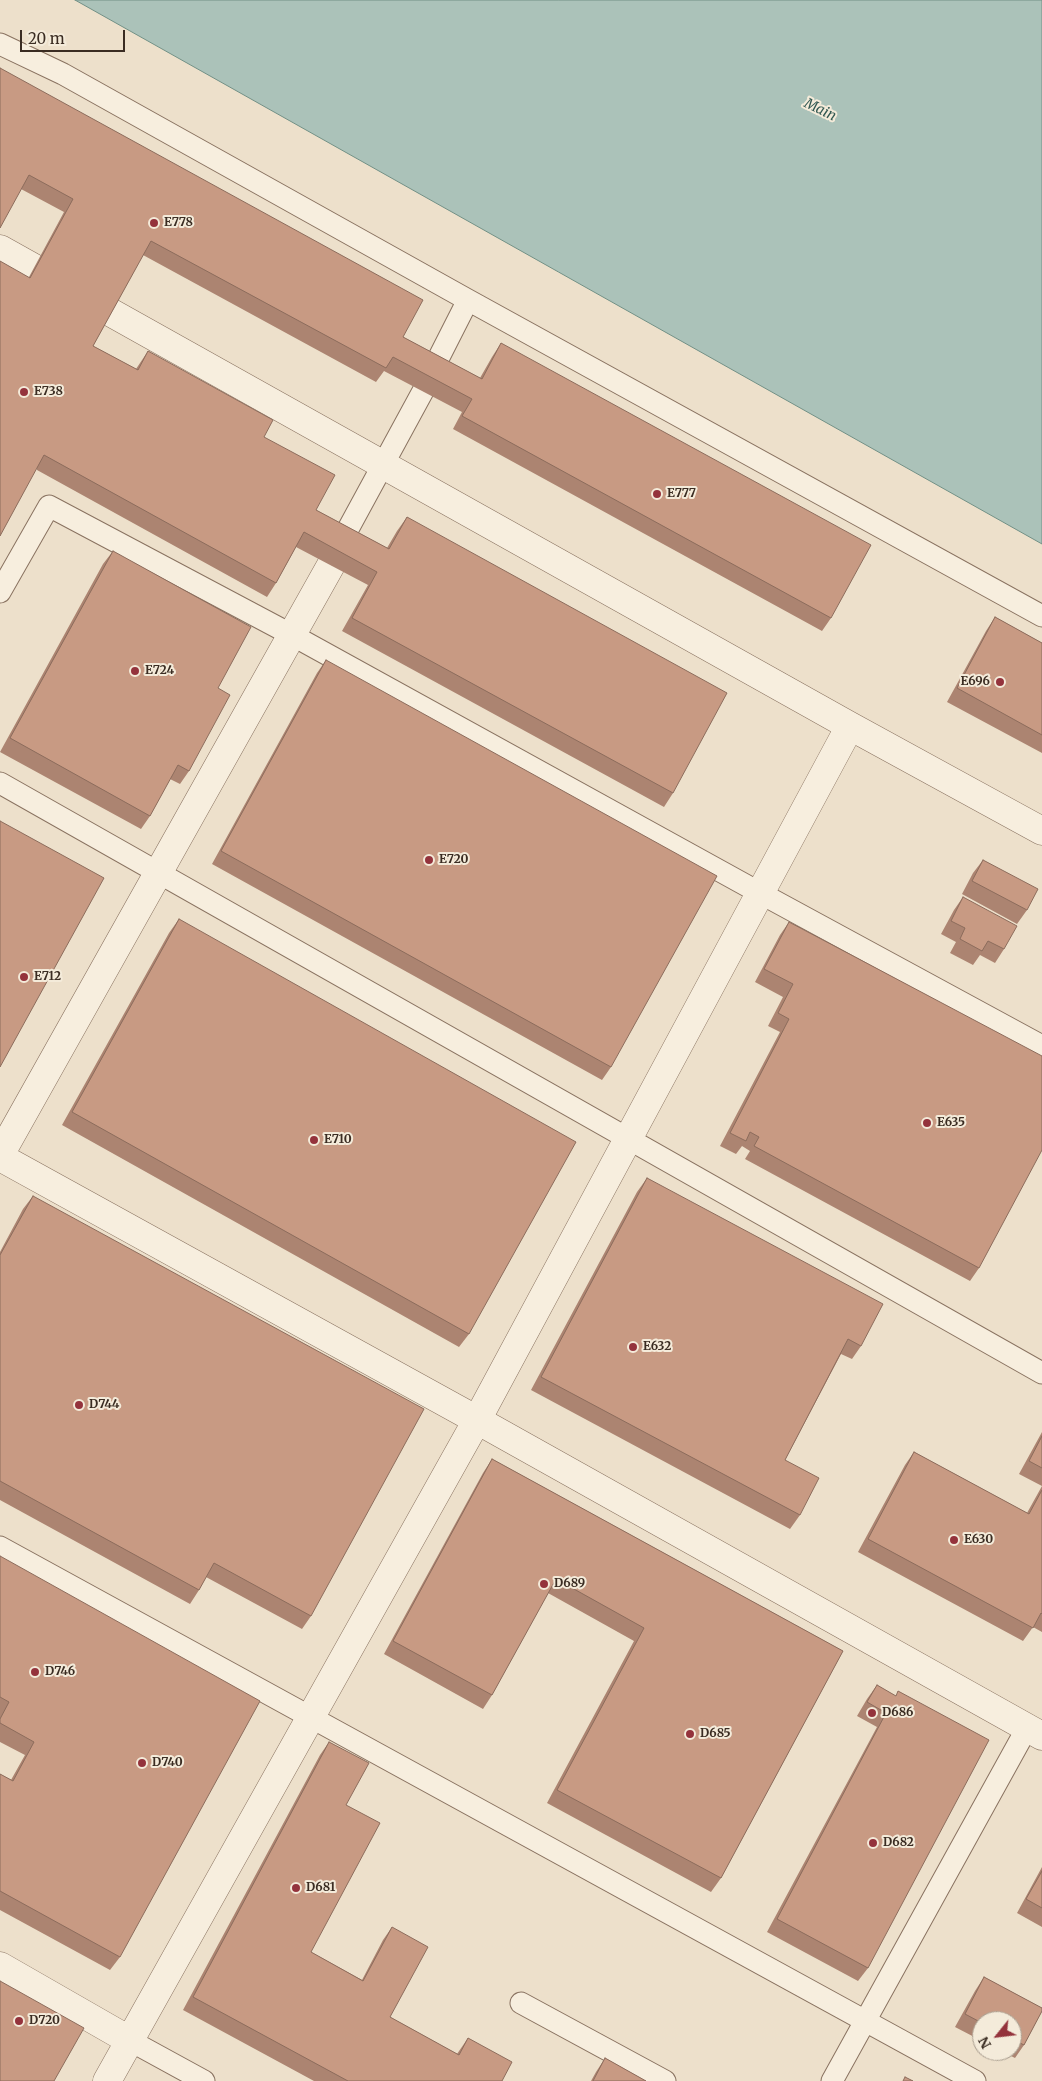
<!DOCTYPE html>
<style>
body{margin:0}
#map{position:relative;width:1042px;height:2081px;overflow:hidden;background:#ede0cb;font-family:Merriweather,serif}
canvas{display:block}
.north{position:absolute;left:972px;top:2011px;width:50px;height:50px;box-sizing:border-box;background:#f4ebda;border:1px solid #aa9f90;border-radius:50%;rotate:241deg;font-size:14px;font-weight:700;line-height:20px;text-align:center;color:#3a2c22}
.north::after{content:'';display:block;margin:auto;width:18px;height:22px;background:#94333c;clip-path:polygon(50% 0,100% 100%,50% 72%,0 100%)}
.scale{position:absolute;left:20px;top:30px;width:105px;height:22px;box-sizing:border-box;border:2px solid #3a2c22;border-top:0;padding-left:6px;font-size:15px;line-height:18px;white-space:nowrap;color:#3a2c22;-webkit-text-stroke:4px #f4ebda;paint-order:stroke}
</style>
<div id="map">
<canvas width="1042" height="2081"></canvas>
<div class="north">N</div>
<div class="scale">20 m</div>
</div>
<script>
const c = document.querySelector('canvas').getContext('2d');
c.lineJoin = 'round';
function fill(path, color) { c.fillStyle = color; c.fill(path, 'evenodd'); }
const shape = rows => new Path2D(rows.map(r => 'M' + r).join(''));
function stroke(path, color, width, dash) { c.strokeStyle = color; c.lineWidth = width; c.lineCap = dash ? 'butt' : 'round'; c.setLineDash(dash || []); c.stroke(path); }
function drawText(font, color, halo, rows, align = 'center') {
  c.font = font + ' Merriweather,serif'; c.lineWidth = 4; c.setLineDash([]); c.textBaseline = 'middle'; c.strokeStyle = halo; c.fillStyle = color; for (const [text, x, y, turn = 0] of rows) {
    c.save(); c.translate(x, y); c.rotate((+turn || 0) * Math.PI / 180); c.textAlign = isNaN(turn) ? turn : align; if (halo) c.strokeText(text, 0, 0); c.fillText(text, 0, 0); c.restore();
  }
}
const water = shape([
 [75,0,1042,0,1042,544,75,0]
]);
fill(water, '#abc2b9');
stroke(water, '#729086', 1);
const lane = shape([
 [0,44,63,74,468,300,1042,616],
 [432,371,468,300],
 [341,542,423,391],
 [0,592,49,506,292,635,760,893,1042,1046],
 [0,783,1042,1373],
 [0,1547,975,2081],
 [521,2003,665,2081],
 [129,2040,204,2081],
 [832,2081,1027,1728]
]);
const street = shape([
 [0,249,34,268],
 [110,312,850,726,1042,831],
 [0,1155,331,565],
 [0,1157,477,1420,1042,1736],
 [0,1966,129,2040],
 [107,2081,477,1420,850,726]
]);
stroke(lane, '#897260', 23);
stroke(street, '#897260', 29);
stroke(lane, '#f7eede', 21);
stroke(street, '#f7eede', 28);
fill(shape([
 [0,68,403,337,480,378,492,357,501,343,831,618,822,631,453,429,462,412,384,371,376,382,143,255,93,346,136,369,148,351,264,437,316,510,387,548,397,531,407,517,673,793,664,807,342,631,368,585,296,547,276,583,267,597,37,470,29,277,64,212,21,189],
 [113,551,218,688,189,771,180,784,170,779,150,816,141,829,0,752,103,564],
 [995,617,1042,643,1042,753,947,702,986,631],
 [326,660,611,1067,602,1080,212,864,317,673],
 [983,860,1027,910,1017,924,962,894,973,873],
 [963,897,1004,949,995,963,980,955,973,965,950,953,956,942,941,934,954,910],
 [179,919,469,1334,459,1347,62,1125,169,933],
 [789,922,979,1268,970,1281,745,1159,750,1151,742,1146,736,1154,720,1146,780,1032,768,1026,783,997,755,982,780,935],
 [647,1178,861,1346,852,1359,841,1354,785,1460,800,1515,790,1529,531,1390,637,1192],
 [33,1196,311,1616,302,1629,206,1577,199,1590,190,1604,0,1500,0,1252,23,1209],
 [1042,1432,1042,1632,1033,1627,1023,1641,858,1552,905,1465,914,1452,1027,1513,1042,1486,1019,1474],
 [492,1459,843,1651,721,1878,711,1892,547,1803,634,1641,548,1593,492,1695,483,1709,384,1654,483,1473],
 [0,1556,120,1957,110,1970,0,1910,0,1774,11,1780,25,1755,0,1742],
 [877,1685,895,1696,868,1968,858,1981,767,1932,877,1727,857,1716,867,1699],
 [329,1742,346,1805,311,1952,362,1980,383,1940,392,1927,390,2017,457,2054,468,2038,502,2081,314,2081,183,2010,320,1755],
 [1042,1867,1042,1927,1017,1913],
 [984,1977,1042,2008,1042,2011,1024,2045,1015,2058,1001,2051,1012,2051,1012,2021,982,2021,982,2041,955,2027,975,1991],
 [605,2058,646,2081,591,2081,596,2072]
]), '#ac8471');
const building = shape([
 [0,68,423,300,403,337,482,379,501,343,871,545,831,618,462,416,472,399,393,357,386,368,151,241,93,346,138,370,148,351,273,420,264,437,335,475,316,510,389,549,407,517,727,693,673,793,352,618,377,572,304,532,276,583,44,455,0,536,0,261,30,278,73,199,29,175,0,228,0,68],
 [113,551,251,627,218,688,230,695,189,771,178,765,150,816,10,738,113,551],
 [995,617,1042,643,1042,735,957,688,995,617],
 [326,660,717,876,611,1067,221,851,326,660],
 [0,821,104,878,0,1067,0,821],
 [983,860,1038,889,1027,910,972,881,983,860],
 [963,897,1017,926,1004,949,988,941,982,951,960,939,965,928,951,921,963,897],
 [179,919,576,1142,469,1334,72,1112,179,919],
 [789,922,1042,1056,1042,1150,979,1268,754,1146,759,1137,750,1132,746,1141,730,1133,789,1019,778,1013,793,984,764,969,789,922],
 [647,1178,883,1304,861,1346,848,1339,785,1460,819,1478,800,1515,541,1377,647,1178],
 [33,1196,424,1409,311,1616,214,1563,199,1590,0,1481,0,1255,33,1196],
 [1042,1436,1042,1468,1029,1461,1042,1436],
 [914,1452,1029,1514,1042,1490,1042,1614,1041,1613,1033,1628,868,1539,914,1452],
 [492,1459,843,1651,721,1878,557,1790,644,1628,556,1579,492,1695,393,1641,492,1459],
 [0,1556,260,1701,120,1957,0,1891,0,1774,13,1781,34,1742,0,1723,0,1719,9,1702,0,1697,0,1556],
 [877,1685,896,1696,898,1691,989,1740,868,1968,777,1919,886,1713,867,1702,877,1685],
 [329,1742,369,1763,346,1805,380,1823,311,1952,363,1981,392,1927,428,1947,390,2017,459,2055,468,2038,512,2062,502,2081,348,2081,193,1997,329,1742],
 [1042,1871,1042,1908,1026,1899,1042,1871],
 [984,1977,1042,2008,1042,2011,1024,2045,1012,2039,1012,2021,982,2021,982,2023,965,2014,984,1977],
 [0,1981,84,2028,54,2081,0,2081,0,1981],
 [605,2058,646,2081,593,2081,605,2058],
 [905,2077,913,2081,903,2081,905,2077]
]);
fill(building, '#c89a83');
stroke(building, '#8c6c5c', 1);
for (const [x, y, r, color] of [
 [154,223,5,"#94333c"],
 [24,392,5,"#94333c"],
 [657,494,5,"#94333c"],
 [135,671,5,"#94333c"],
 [1000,682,5,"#94333c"],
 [429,860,5,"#94333c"],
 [24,977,5,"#94333c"],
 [927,1123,5,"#94333c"],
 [314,1140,5,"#94333c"],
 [633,1347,5,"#94333c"],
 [79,1405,5,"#94333c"],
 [954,1540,5,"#94333c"],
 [544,1584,5,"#94333c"],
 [35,1672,5,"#94333c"],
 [872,1713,5,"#94333c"],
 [690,1734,5,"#94333c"],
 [142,1763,5,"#94333c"],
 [873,1843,5,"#94333c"],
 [296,1888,5,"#94333c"],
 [19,2021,5,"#94333c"]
]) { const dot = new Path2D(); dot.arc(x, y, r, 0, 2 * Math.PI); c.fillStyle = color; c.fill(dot); stroke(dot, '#f4ebda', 2); }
drawText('bold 12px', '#3a2c22', '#f4ebda', [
 ["E778",164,223],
 ["E738",34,392],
 ["E777",667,494],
 ["E724",145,671],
 ["E696",990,682,"right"],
 ["E720",439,860],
 ["E712",34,977],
 ["E635",937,1123],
 ["E710",324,1140],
 ["E632",643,1347],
 ["D744",89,1405],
 ["E630",964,1540],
 ["D689",554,1584],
 ["D746",45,1672],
 ["D686",882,1713],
 ["D685",700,1734],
 ["D740",152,1763],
 ["D682",883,1843],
 ["D681",306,1888],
 ["D720",29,2021]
], 'left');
drawText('italic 14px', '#335953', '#f4ebda', [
 ["Main",820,110,26]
]);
</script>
